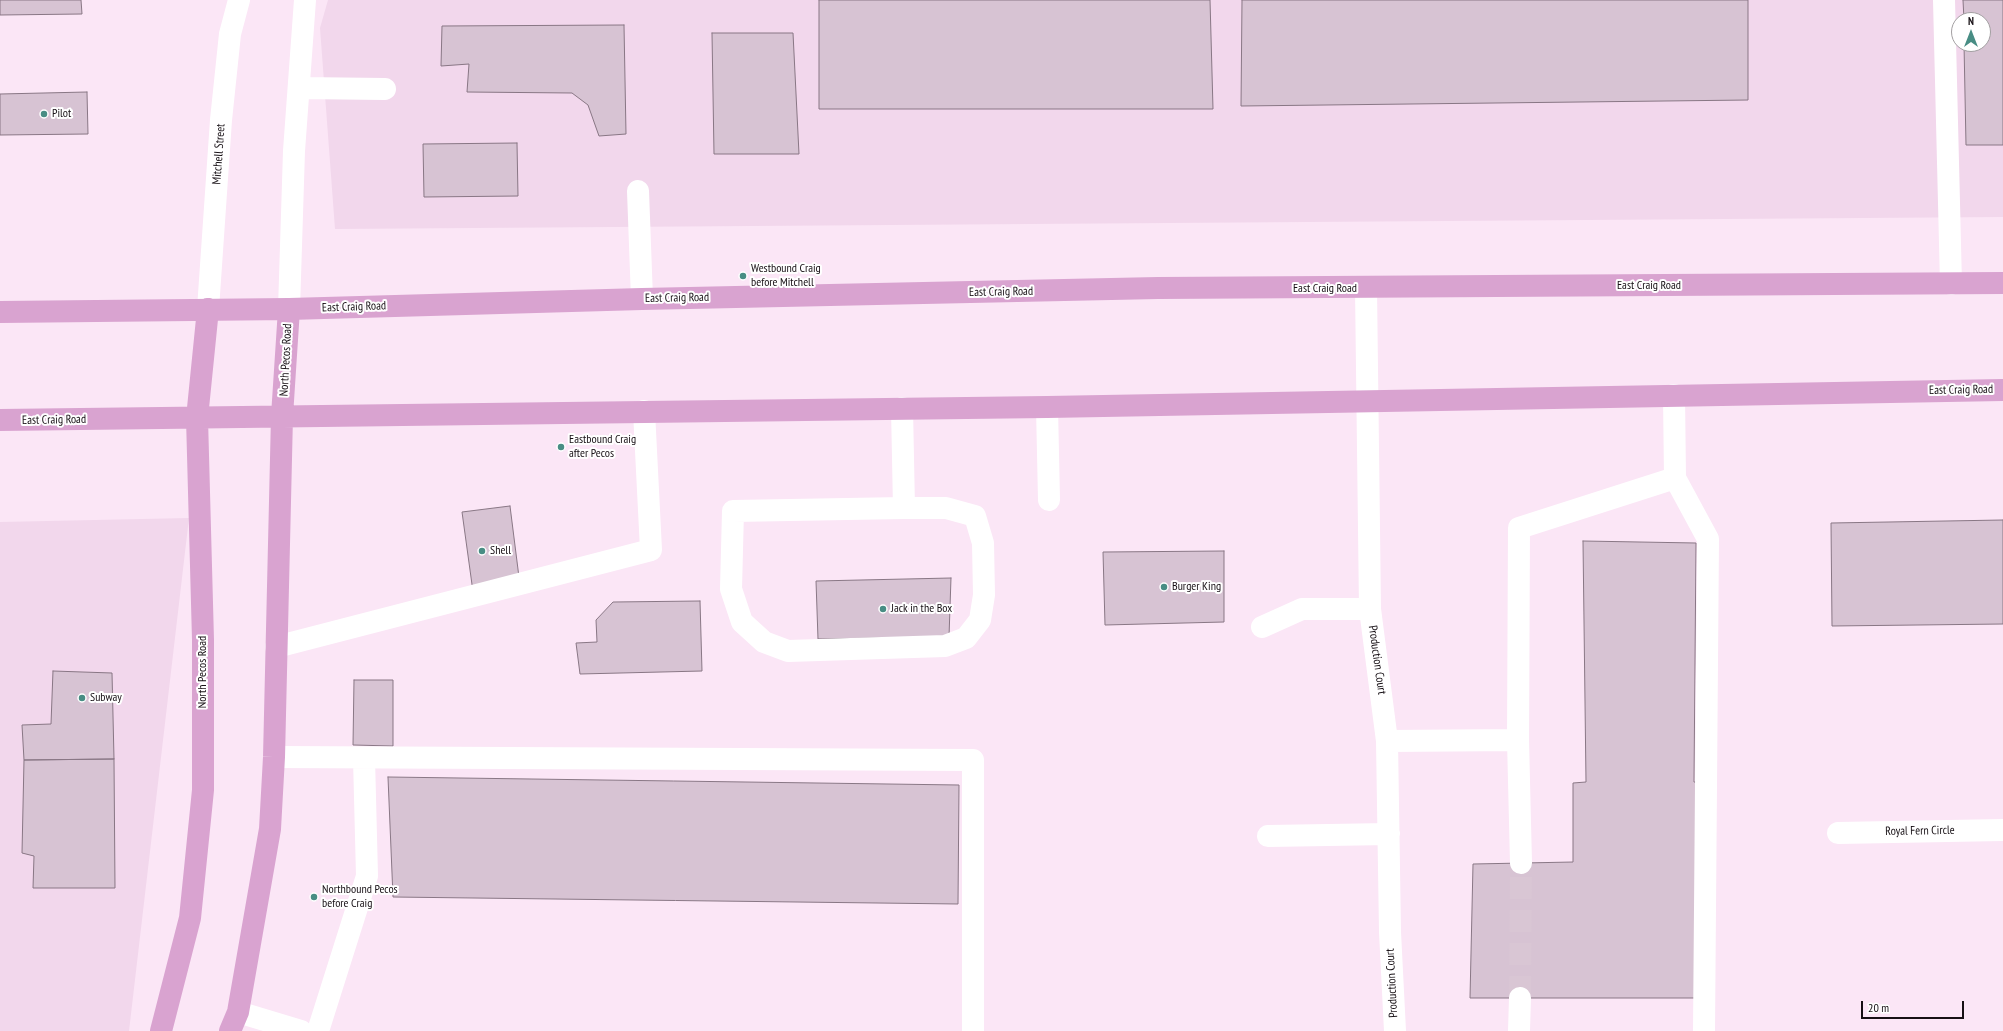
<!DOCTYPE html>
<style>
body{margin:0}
#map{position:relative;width:2003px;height:1031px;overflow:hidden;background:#fbe6f6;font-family:"PT Sans Narrow",sans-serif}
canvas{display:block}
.north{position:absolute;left:1951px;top:12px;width:40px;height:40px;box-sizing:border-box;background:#fff;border:1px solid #a29fa1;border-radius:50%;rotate:0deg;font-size:11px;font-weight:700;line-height:16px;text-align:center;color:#160f14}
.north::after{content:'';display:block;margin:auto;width:14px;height:18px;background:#488d84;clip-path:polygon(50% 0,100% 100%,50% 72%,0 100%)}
.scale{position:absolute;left:1861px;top:1001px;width:103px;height:18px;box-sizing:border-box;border:2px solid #160f14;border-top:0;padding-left:5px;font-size:12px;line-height:14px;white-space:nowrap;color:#160f14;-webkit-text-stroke:3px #fff;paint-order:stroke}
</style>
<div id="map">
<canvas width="2003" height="1031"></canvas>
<div class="north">N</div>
<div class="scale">20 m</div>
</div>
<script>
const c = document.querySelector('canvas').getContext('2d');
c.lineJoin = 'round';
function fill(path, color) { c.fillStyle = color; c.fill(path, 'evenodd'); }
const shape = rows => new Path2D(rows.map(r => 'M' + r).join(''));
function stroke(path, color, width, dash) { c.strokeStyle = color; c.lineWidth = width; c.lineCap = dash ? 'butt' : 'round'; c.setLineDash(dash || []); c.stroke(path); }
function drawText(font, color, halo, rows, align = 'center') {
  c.font = font + ' "PT Sans Narrow",sans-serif'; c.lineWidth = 4; c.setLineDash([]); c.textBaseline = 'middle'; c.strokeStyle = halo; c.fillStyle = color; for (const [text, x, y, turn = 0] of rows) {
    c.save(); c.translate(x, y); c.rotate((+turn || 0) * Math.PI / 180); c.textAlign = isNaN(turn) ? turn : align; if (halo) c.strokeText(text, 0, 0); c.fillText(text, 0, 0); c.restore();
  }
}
fill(shape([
 [328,0,2003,0,2003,217,335,229,320,28],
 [1959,20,1983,20,1983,44,1959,44],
 [189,518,129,1031,0,1031,0,522]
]), '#f2d7ec');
const building = shape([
 [0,0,81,0,82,14,0,15,0,0],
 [819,0,1210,0,1213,109,819,109,819,0],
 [1242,0,1748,0,1748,100,1241,106,1242,0],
 [1963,0,2003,0,2003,145,1966,145,1964,44,1983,44,1983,20,1964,20,1963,0],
 [624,25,626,134,599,136,588,105,572,93,467,92,469,64,441,66,442,26,624,25],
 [712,33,793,33,799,154,714,154,712,33],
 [87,92,88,134,0,135,0,94,87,92],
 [517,143,518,196,424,197,423,144,517,143],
 [510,506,521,593,474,599,462,512,510,506],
 [2003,520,2003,624,1832,626,1831,523,2003,520],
 [1583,541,1696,543,1694,782,1706,783,1705,998,1470,998,1473,864,1573,862,1573,783,1586,782,1583,541],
 [1224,551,1224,622,1105,625,1103,552,1224,551],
 [951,578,949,637,818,639,816,581,951,578],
 [700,601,702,671,580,674,576,643,597,642,596,620,613,602,700,601],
 [53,671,112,673,114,759,24,760,22,725,51,724,53,671],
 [354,680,393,680,393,746,353,745,354,680],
 [114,759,115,888,33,888,34,856,22,853,24,760,114,759],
 [388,777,959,785,958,904,393,897,388,777]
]);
fill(building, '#d7c3d3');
stroke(building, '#897785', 1);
stroke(shape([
 [1520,998,1521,863]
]), '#d9c6d4', 22, [22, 11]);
stroke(shape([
 [1944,0,1951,284],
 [300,88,385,89],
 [638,191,642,299],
 [1366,288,1370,609,1387,741,1390,932,1395,1031],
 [208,309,221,120,230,34,239,0],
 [289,309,294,151,305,0],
 [1674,395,1675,478,1708,539,1704,1031],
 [1047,407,1049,500],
 [902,408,904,508],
 [904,508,946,508,975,516,983,543,984,595,980,620,966,638,945,646,788,651,764,642,742,622,731,589,733,511,904,508],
 [1262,627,1302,609,1370,609],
 [276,647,651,550,644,411],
 [1387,741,1518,740],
 [274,757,973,760,973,1031],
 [1838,833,2003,830],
 [1268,836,1389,834],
 [1521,863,1518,740,1519,528,1675,478],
 [238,1012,301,1031],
 [318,1031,367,876,364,758],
 [1519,1031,1520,998]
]), '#fff', 22);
stroke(shape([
 [0,312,289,309,642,299,1158,288,2003,283],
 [0,420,1047,407,2003,390],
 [161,1031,190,918,203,790,203,640,197,418,208,309],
 [230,1031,238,1012,270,829,274,757,282,416,289,309]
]), '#d9a3d0', 22);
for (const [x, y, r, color] of [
 [44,114,4,"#488d84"],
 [743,276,4,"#488d84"],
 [561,447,4,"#488d84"],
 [482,551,4,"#488d84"],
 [1164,587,4,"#488d84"],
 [883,609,4,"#488d84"],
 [82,698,4,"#488d84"],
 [314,897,4,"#488d84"]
]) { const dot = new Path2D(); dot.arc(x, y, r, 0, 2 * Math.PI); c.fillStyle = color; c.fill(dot); stroke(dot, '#fff', 1.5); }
drawText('12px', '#160f14', '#fff', [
 ["Pilot",52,114],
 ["Westbound Craig",751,269],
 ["before Mitchell",751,283],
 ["Eastbound Craig",569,440],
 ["after Pecos",569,454],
 ["Shell",490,551],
 ["Burger King",1172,587],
 ["Jack in the Box",891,609],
 ["Subway",90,698],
 ["Northbound Pecos",322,890],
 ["before Craig",322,904]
], 'left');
drawText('12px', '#160f14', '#fff', [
 ["Mitchell Street",219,154,-86],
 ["East Craig Road",1649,286],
 ["East Craig Road",1325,289],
 ["East Craig Road",1001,292,-1],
 ["East Craig Road",677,298,-1],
 ["East Craig Road",354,307,-2],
 ["North Pecos Road",286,360,-87],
 ["East Craig Road",1961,390,-1],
 ["East Craig Road",54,420,-1],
 ["Production Court",1377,660,82],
 ["North Pecos Road",203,672,-90],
 ["Royal Fern Circle",1920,831,-1],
 ["Production Court",1392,983,-93]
]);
</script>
